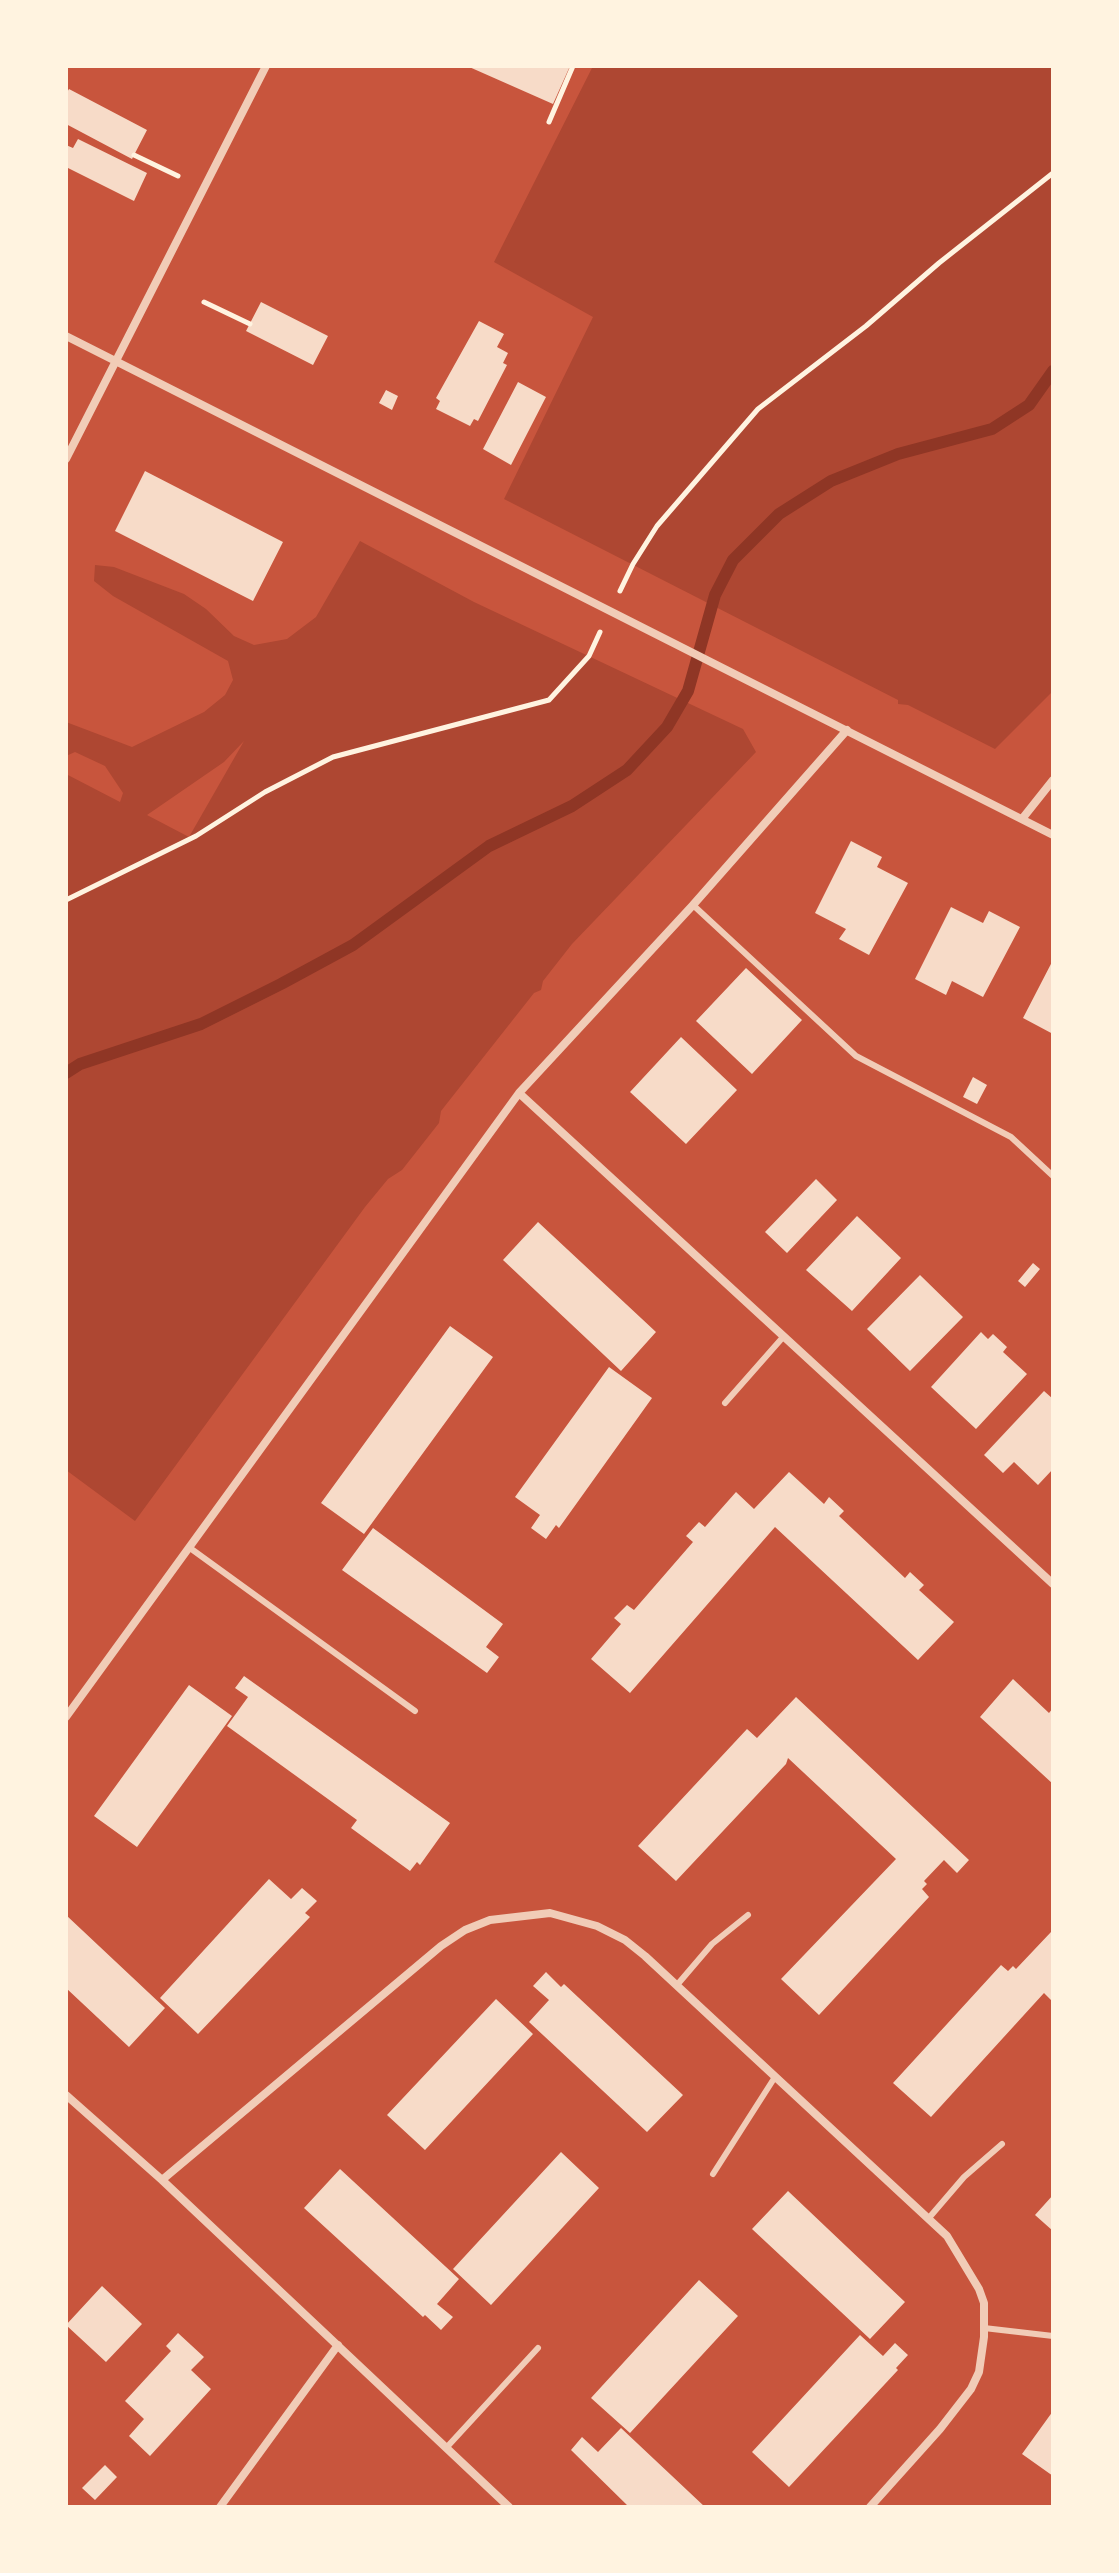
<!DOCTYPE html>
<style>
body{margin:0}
#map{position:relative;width:1119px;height:2573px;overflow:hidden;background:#c8553d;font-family:"Titillium Web",sans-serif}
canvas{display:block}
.frame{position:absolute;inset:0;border:68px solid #fff3e0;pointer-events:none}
</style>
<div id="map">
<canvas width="1119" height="2573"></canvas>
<div class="frame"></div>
</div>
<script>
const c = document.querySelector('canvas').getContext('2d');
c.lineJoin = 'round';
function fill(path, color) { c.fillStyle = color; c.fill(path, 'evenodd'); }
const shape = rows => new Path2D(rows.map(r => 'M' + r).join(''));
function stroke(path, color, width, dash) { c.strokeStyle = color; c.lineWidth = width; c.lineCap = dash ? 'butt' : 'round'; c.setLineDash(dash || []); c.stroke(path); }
fill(shape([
 [593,66,1053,66,1053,691,995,749,908,705,898,704,898,700,504,499,593,317,494,262],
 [360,541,474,602,743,729,756,752,572,944,543,981,541,990,534,993,441,1111,439,1123,402,1170,388,1179,365,1207,135,1521,66,1470,66,774,120,802,123,793,105,766,75,752,66,756,66,722,132,747,204,712,225,695,233,680,228,661,113,596,94,581,95,565,114,567,184,594,206,609,234,636,254,645,287,639,316,617],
 [244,741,189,837,147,815,224,762]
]), '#ae4732');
stroke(shape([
 [66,1073,80,1064,201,1024,281,984,353,945,489,846,572,806,627,770,667,727,688,691,715,595,733,560,779,514,831,481,898,454,992,429,1029,405,1053,371]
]), '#8f3625', 12);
fill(shape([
 [467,66,570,66,553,104],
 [69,89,147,130,132,159,66,124,66,94],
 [78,139,147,173,134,201,66,167,66,145,73,148],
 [261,302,328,336,313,365,246,331],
 [479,321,504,334,497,347,508,353,503,363,507,365,478,421,474,419,470,426,436,409,440,401,436,398],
 [518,382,546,397,511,465,483,449],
 [386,390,398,396,392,410,379,403],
 [145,471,283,542,253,601,115,531],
 [851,841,882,857,877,867,908,883,869,955,839,939,846,929,815,913],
 [951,907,983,923,989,911,1020,927,983,997,952,981,946,995,915,979],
 [1053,960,1053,1034,1023,1018],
 [746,968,802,1020,752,1074,696,1021],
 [681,1037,737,1090,686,1144,630,1092],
 [973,1077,987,1085,977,1104,963,1097],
 [816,1179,837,1200,787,1253,765,1232],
 [857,1216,901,1258,852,1311,806,1270],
 [538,1222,656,1332,621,1371,503,1260],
 [1033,1263,1040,1269,1025,1287,1018,1281],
 [920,1275,963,1317,910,1371,867,1329],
 [450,1326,493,1357,364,1534,321,1503],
 [981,1332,988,1339,993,1334,1007,1347,1003,1352,1027,1374,976,1429,931,1387],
 [609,1367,652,1398,559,1528,556,1525,546,1539,531,1528,540,1515,515,1497],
 [1044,1391,1053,1399,1053,1469,1038,1485,1014,1462,1003,1473,984,1455],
 [789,1472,824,1504,829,1497,844,1511,839,1516,905,1578,910,1572,924,1585,919,1590,954,1622,918,1660,775,1527,630,1693,591,1659,621,1624,614,1618,627,1605,634,1610,693,1542,686,1536,699,1522,705,1527,736,1492,754,1509],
 [373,1528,503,1624,486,1647,499,1657,487,1673,342,1570],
 [244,1676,450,1823,420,1865,417,1862,410,1871,351,1828,357,1820,227,1726,248,1697,235,1688],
 [1013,1679,1049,1713,1053,1708,1053,1784,980,1717],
 [189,1685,232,1716,137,1847,94,1816],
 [796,1697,969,1860,957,1873,944,1860,924,1881,927,1884,922,1889,929,1897,819,2015,781,1979,896,1859,788,1758,786,1764,676,1881,638,1846,747,1729,757,1738],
 [269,1879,291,1899,302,1888,317,1901,305,1913,310,1917,198,2034,160,1998],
 [66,1915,165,2008,129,2047,66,1988],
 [1051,1932,1053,2002,1044,1993,931,2117,893,2083,1001,1965,1008,1971,1013,1966,1016,1969],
 [546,1972,561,1987,564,1984,683,2095,647,2132,529,2022,549,2000,533,1986],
 [496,1999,533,2034,425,2150,387,2115],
 [561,2152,599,2188,491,2305,453,2269],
 [340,2169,459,2279,437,2304,453,2317,441,2330,425,2315,423,2317,304,2208],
 [788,2191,905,2302,870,2339,752,2229],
 [1053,2195,1053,2231,1035,2215],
 [699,2280,738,2316,630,2433,591,2398],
 [102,2286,142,2324,106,2362,66,2325],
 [178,2333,204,2357,191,2370,211,2389,150,2456,129,2436,144,2419,125,2401,171,2351,166,2346],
 [860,2335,883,2356,895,2343,908,2355,896,2368,898,2370,789,2487,752,2452],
 [1053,2411,1053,2476,1022,2454],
 [621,2428,705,2507,629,2507,571,2450,582,2437,598,2452],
 [105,2465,117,2477,95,2500,82,2488]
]), '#f7dbc8');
stroke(shape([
 [549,122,573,66],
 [134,155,178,176],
 [204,302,250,324],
 [620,591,633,564,657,526,758,409,866,326,939,263,1053,173],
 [66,900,196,836,265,792,333,757,549,700,589,656,600,632]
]), '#fff3e0', 5);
stroke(shape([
 [693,905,856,1056,1011,1137,1053,1176],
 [725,1403,784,1336],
 [190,1548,415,1711],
 [677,1985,712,1944,748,1915],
 [713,2174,775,2077],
 [928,2219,964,2177,1002,2144],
 [984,2328,1053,2336],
 [447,2447,538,2348]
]), '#f1ccb7', 6);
stroke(shape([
 [66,336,1053,835],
 [66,459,266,66],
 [1022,819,1053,780],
 [519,1093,1053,1584],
 [66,1717,519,1093,693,905,847,730],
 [66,2095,162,2180,509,2507],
 [162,2180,441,1946,465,1930,490,1920,550,1913,597,1926,625,1940,645,1956,947,2236,979,2289,984,2303,984,2337,979,2372,971,2389,940,2429,870,2507],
 [220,2507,338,2345]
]), '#f1ccb7', 8);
</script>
